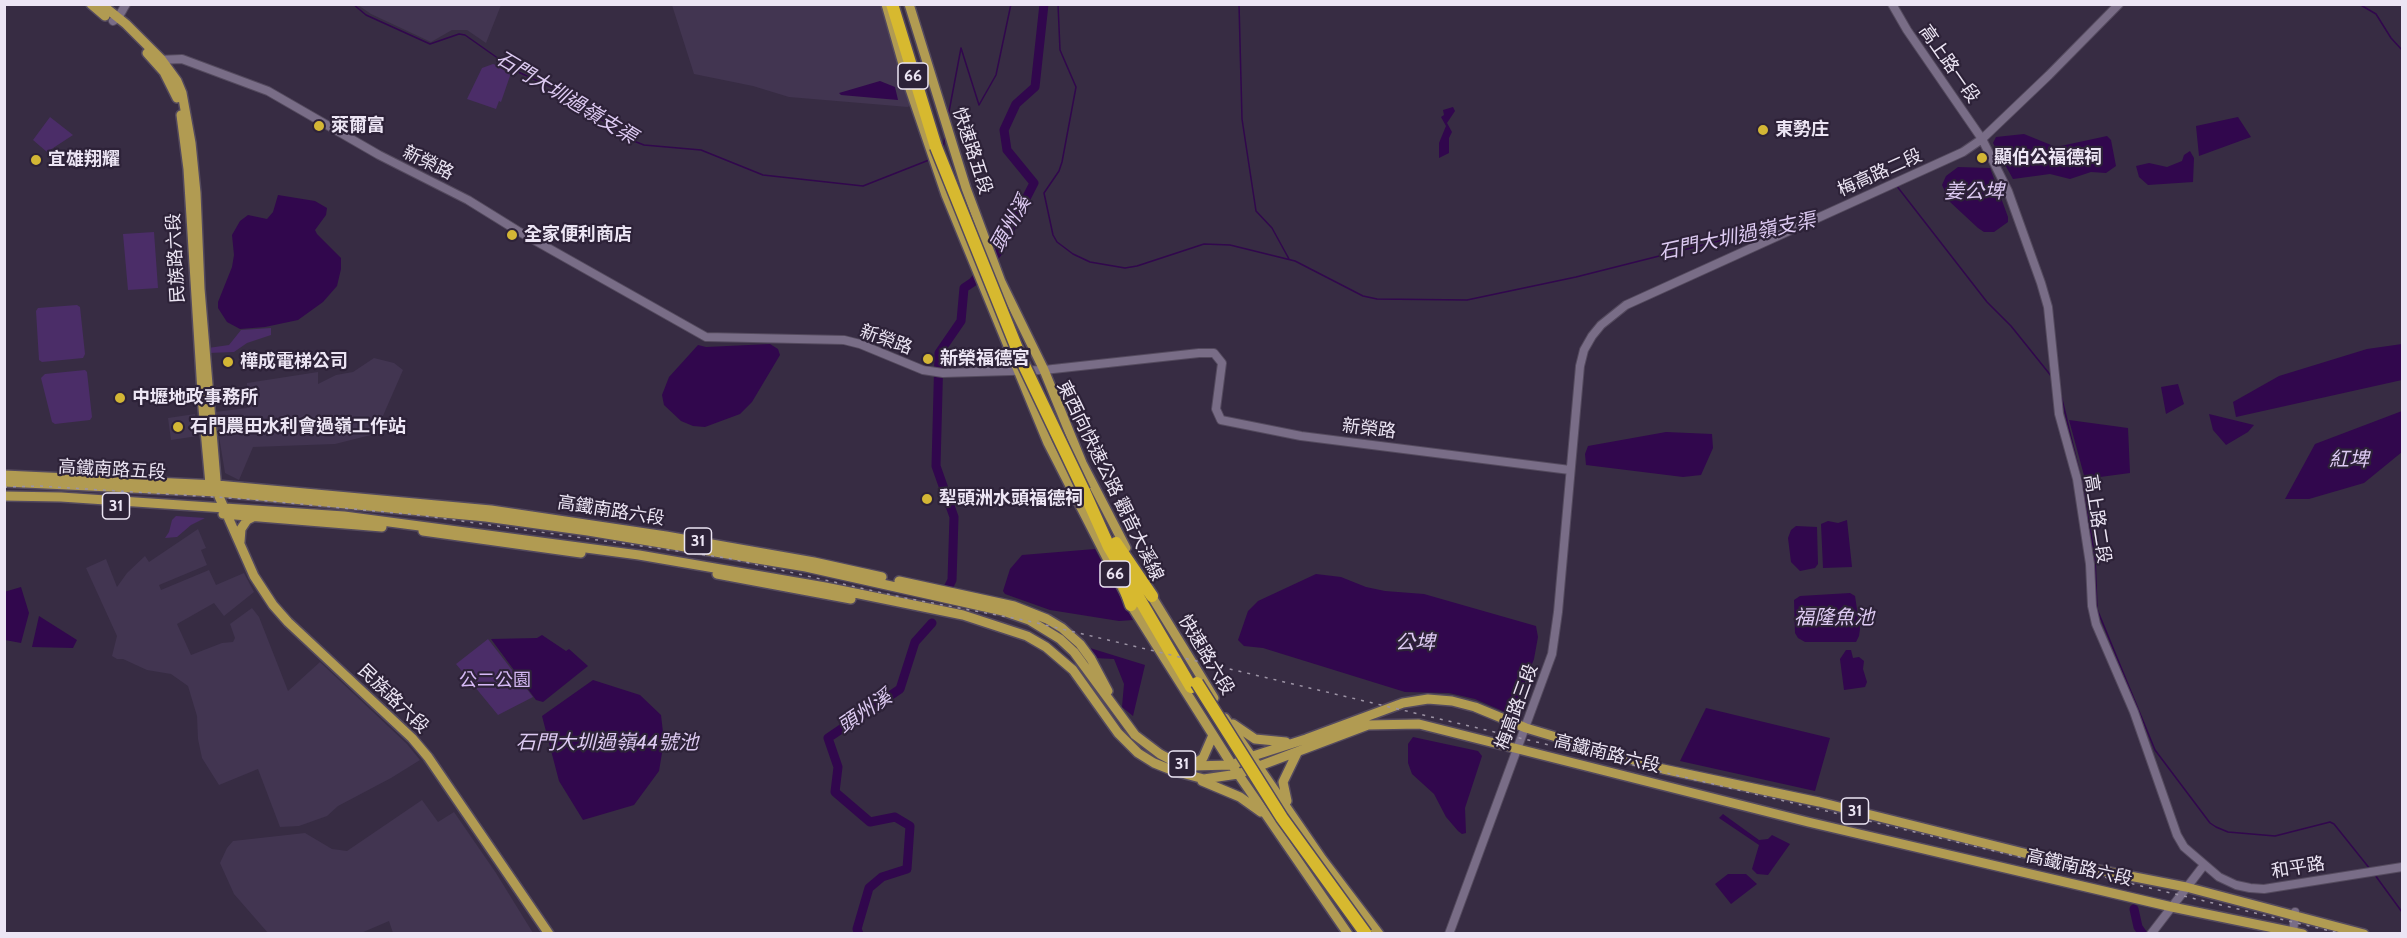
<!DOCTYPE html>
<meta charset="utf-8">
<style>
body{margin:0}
#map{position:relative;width:2407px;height:938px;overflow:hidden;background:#372c43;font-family:Cabin,sans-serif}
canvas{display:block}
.frame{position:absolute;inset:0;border:6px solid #ece5f4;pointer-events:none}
</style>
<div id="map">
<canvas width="2407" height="938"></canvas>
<div class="frame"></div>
</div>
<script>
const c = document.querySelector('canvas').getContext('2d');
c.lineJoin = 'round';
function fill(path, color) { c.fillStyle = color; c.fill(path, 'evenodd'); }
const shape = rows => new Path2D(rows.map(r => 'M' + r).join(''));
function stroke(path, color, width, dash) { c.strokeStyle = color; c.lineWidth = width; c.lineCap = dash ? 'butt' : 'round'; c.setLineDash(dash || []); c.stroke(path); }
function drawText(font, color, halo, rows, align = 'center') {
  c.font = font + ' Cabin,"Noto Sans TC",sans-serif'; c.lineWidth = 4.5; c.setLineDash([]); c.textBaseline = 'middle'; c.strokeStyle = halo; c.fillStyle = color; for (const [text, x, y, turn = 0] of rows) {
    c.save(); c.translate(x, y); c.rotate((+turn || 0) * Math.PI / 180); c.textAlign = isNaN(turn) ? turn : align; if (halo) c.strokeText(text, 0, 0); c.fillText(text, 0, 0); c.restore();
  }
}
fill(shape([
 [358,5,501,5,486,43,467,30,452,30,431,42,371,14],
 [672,5,884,5,911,103,908,107,789,97,753,86,694,74],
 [374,358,394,363,403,370,375,434,335,444,253,447,239,480,225,473,215,412,247,408,247,383,318,372,318,384,336,375,353,372],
 [195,414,198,436,171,440,168,418],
 [198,529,206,548,201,550,207,565,159,585,161,590,209,570,216,585,244,573,254,592,224,616,214,603,177,624,191,655,222,643,233,642,235,638,230,624,252,608,259,617,288,691,320,662,407,744,420,760,391,778,338,806,327,816,299,826,280,827,258,769,219,785,202,758,198,739,197,716,188,686,171,674,147,670,123,659,117,659,112,656,117,636,86,568,106,559,117,587,127,573,145,556,149,562],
 [422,800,438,822,454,812,496,873,533,933,393,933,389,921,361,933,268,933,234,894,220,863,227,848,233,841,305,833,332,849,347,851]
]), '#423551');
fill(shape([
 [493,64,512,70,501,102,499,101,496,109,467,99,482,68],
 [50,117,73,135,47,152,33,140],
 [154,232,158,288,128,290,123,234],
 [77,305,80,307,85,354,83,358,42,362,39,360,36,311,38,308],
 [271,328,271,335,247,343,234,352,208,353,208,348,229,345,241,330],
 [85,370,87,372,92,417,90,420,55,424,52,422,41,378,45,374],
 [176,516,205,518,191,525,177,537,165,538,169,532,172,520],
 [488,639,533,697,498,715,456,664]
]), '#4b2d68');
fill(shape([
 [880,81,895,87,898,100,841,95,839,93],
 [1453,107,1455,111,1447,123,1452,132,1449,138,1449,153,1439,158,1439,143,1446,126,1441,117,1444,115,1443,110],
 [2238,117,2251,137,2199,156,2196,126],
 [2024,134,2056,147,2107,136,2111,140,2116,166,2106,173,2091,172,2070,179,2050,174,2013,179,1993,143,1996,137],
 [2190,151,2194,158,2193,182,2148,185,2139,177,2136,166,2149,163,2167,167,2182,161,2184,155],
 [1958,167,1990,168,2008,217,2008,222,1994,232,1984,232,1978,228,1950,202,1942,185,1946,176],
 [278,195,315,201,327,208,326,215,315,230,317,234,341,258,341,269,337,286,323,302,298,320,265,327,240,329,227,322,218,308,218,302,232,267,234,255,232,235,240,221,248,215,267,219,273,212],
 [770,344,778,349,780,355,752,402,740,414,705,427,693,426,681,421,664,405,662,395,669,377,698,345,706,347],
 [2402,344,2402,380,2236,417,2233,402,2279,376,2367,349],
 [2178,384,2184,404,2166,414,2161,387],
 [2402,411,2402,452,2364,483,2309,499,2285,499,2315,444],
 [2209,414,2254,425,2248,432,2226,445,2213,430],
 [2069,420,2128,428,2130,473,2085,479],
 [1666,432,1712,434,1713,448,1701,475,1683,477,1586,465,1585,454,1588,446],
 [1847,520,1852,567,1823,568,1821,524,1828,521,1838,523],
 [1796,526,1817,527,1818,564,1815,568,1800,571,1791,562,1788,538,1791,530],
 [1095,549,1133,620,1119,621,1050,610,1005,594,1003,591,1010,569,1022,555],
 [1316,574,1341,577,1366,587,1385,591,1424,594,1536,626,1538,637,1534,659,1512,715,1475,699,1449,693,1405,692,1263,648,1244,646,1238,640,1248,611,1258,601],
 [21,587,29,613,21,643,5,640,4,592],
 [1850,593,1855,596,1860,629,1859,636,1856,642,1805,642,1798,638,1795,633,1794,600,1800,596],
 [39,616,77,640,73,648,32,647],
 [542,635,566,651,569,649,588,666,543,702,536,700,491,639,537,638],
 [1090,648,1145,665,1133,716,1122,707,1124,684,1114,659,1094,658],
 [1846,650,1851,650,1853,658,1859,657,1864,661,1863,669,1867,682,1865,687,1844,690,1840,659],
 [593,680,640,695,661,715,664,741,659,771,634,805,583,820,559,781,542,716],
 [1706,708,1830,738,1815,791,1680,761],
 [1413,737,1478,751,1482,756,1465,808,1466,833,1462,834,1458,831,1446,817,1434,794,1412,774,1408,763,1408,744],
 [1723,814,1759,840,1768,839,1772,835,1790,844,1768,875,1757,874,1752,869,1759,845,1719,818],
 [1728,874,1746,874,1757,884,1731,904,1715,884]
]), '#31074d');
stroke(shape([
 [353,4,366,15,430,44,459,34,465,35,516,71,558,90,631,140,644,145,701,150,763,175,863,186,929,160],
 [1058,4,1060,50,1076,87,1062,162,1059,171,1044,193,1053,235,1057,242,1073,254,1090,262,1125,268,1137,266,1204,244,1230,245,1295,261,1363,296,1377,299,1467,300,1576,277,1786,224,1796,224],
 [1239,4,1242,119,1256,211,1272,228,1289,259],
 [2359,4,2376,14,2391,38,2402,50],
 [948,117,961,48,979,105,996,75,1011,4],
 [943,149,945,136],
 [1896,185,1987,302,2011,326,2052,377],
 [2060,391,2082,483,2095,557,2097,609,2155,750,2210,823,2216,827,2228,832,2275,836,2330,822,2334,824,2370,869],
 [2375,875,2402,912]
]), '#31074d', 1.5);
stroke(shape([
 [948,588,952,580,954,517,936,466,939,353,961,321,964,288,973,282,999,251,1034,183,1007,150,1004,130,1016,104,1035,87,1044,4],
 [2134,909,2138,927,2143,934],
 [859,934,857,929,869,888,882,877,907,869,910,826,895,817,870,822,835,792,838,767,828,738,900,689,915,642,932,623]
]), '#31074d', 9);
const minor = shape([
 [1892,4,1907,30,1982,139,2008,191,2041,283,2048,307,2059,414,2077,479,2090,564,2092,606,2096,624,2134,712,2177,835,2184,847,2219,877,2236,885,2250,888,2264,889,2402,867],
 [113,21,118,18,126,4],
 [158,60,182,59,268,91,379,155,468,200,518,231,706,337,844,340,860,344,923,370,943,373,1044,370,1199,353,1214,353,1222,363,1216,409,1221,420,1301,436,1570,470],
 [1449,934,1552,654,1558,612,1580,366,1584,350,1592,336,1601,325,1626,305,1963,152,1982,139,2049,75,2119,4],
 [2151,934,2204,865],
 [2293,934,2295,912]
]);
const major = shape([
 [91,4,105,16],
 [101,4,126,24,161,59,177,81,182,93,191,143,196,193,200,289,217,492,254,576,273,605,288,622,412,738,428,757,549,934],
 [886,4,910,89,946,195,1048,443,1131,605,1232,765,1348,934],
 [909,4,966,188,1001,282,1044,370,1082,463,1126,548],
 [147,53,164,72,177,98],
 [181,115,188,169,203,408,210,484,214,488],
 [4,475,217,485,491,510,666,536,814,562,882,577],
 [4,482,217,492,486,517,588,531,806,567,1003,611,1029,620,1060,639,1074,652,1135,735,1160,754,1177,763,1191,766,1232,765,1253,756,1306,739,1403,703,1428,699,1452,701,1475,707,1526,728,1663,769,1819,802,2068,864,2186,887,2364,934],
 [4,496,61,497,344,516,639,555,825,587,963,615,1027,636,1046,647,1073,670,1118,733,1138,753,1154,763,1174,771,1204,779,1238,774,1368,725,1419,724,1808,822,2172,907,2303,934],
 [223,514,382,527],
 [423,531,581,553],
 [240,542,241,529,247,520,253,517],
 [717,574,851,599],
 [899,581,1014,606,1047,619,1062,628,1080,644,1091,659,1108,691],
 [1149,592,1214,698],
 [1225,718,1322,859,1379,934],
 [1233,724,1255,739,1286,742],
 [1191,766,1203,758,1213,735],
 [1202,781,1240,797,1261,812],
 [1287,801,1283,782,1297,753]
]);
const highway = shape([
 [892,4,936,147],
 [1084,491,1109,547,1191,687],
 [1116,543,1152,596],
 [1124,585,1131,605]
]);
stroke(minor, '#544a5e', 10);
stroke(major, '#544a5e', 12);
stroke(highway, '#544a5e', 15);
stroke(minor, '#796d87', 8);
stroke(major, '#b19b52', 9);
stroke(highway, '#d7b92f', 12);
stroke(shape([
 [4,487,39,486,246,499,418,515,727,558,905,598,1024,620,2343,934]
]), '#9c93a5', 1.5, [3, 6]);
const highwayBridge = shape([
 [936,147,1022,361,1084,491],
 [1197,683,1282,818,1366,934]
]);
stroke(highwayBridge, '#544a5e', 15, []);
stroke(highwayBridge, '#d7b92f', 12);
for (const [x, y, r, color] of [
 [319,126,6,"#d3b635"],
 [1763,130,6,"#d3b635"],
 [1982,158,6,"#d3b635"],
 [36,160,6,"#d3b635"],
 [512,235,6,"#d3b635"],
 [928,359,6,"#d3b635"],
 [228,362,6,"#d3b635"],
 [120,398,6,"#d3b635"],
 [178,427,6,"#d3b635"],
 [927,499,6,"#d3b635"]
]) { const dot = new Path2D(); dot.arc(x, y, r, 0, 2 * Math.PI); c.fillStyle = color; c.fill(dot); stroke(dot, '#2d2238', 2); }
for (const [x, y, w] of [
 [913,76,30],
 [116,506,27],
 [698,541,27],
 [1115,574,30],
 [1182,764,27],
 [1855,811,27]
]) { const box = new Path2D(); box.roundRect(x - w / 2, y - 13, w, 26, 4.5); c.fillStyle = '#2d2238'; c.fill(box); stroke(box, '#ece5f4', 1.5); }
drawText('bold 16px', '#ece5f4', null, [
 ["66",913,76],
 ["31",116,506],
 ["31",698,541],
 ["66",1115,574],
 ["31",1182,764],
 ["31",1855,811]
]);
drawText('18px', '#ece5f4', '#2d2238', [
 ["高上路一段",1949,64,55],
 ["快速路五段",972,151,72],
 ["新榮路",428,163,26],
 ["梅高路二段",1880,173,-24],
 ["民族路六段",176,258,-93],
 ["新榮路",886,340,20],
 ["新榮路",1369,429,7],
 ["高鐵南路五段",112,470,3],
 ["東西向快速公路 觀音大溪線",1110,481,64],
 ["高鐵南路六段",611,511,9],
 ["高上路二段",2097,519,81],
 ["快速路六段",1206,655,59],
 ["民族路六段",393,699,44],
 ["梅高路三段",1517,707,-70],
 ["高鐵南路六段",1607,754,14],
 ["高鐵南路六段",2079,868,13],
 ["和平路",2298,868,-9]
]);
drawText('bold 18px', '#ece5f4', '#2d2238', [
 ["萊爾富",331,126],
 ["東勢庄",1775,130],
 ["顯伯公福德祠",1994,158],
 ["宜雄翔耀",48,160],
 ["全家便利商店",524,235],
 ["新榮福德宮",940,359],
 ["樺成電梯公司",240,362],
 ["中壢地政事務所",132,398],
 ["石門農田水利會過嶺工作站",190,427],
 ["犁頭洲水頭福德祠",939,499]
], 'left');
drawText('18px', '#d5b9f5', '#2d2238', [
 ["公二公園",495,681]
]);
drawText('italic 20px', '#ddcaf2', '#2d2238', [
 ["石門大圳過嶺支渠",566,98,31],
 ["姜公埤",1974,192],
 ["頭州溪",1011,224,-60],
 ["石門大圳過嶺支渠",1737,237,-12],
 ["紅埤",2349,460],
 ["福隆魚池",1834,618],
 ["公埤",1415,643],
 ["頭州溪",865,712,-34],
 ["石門大圳過嶺44號池",607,743]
]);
</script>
